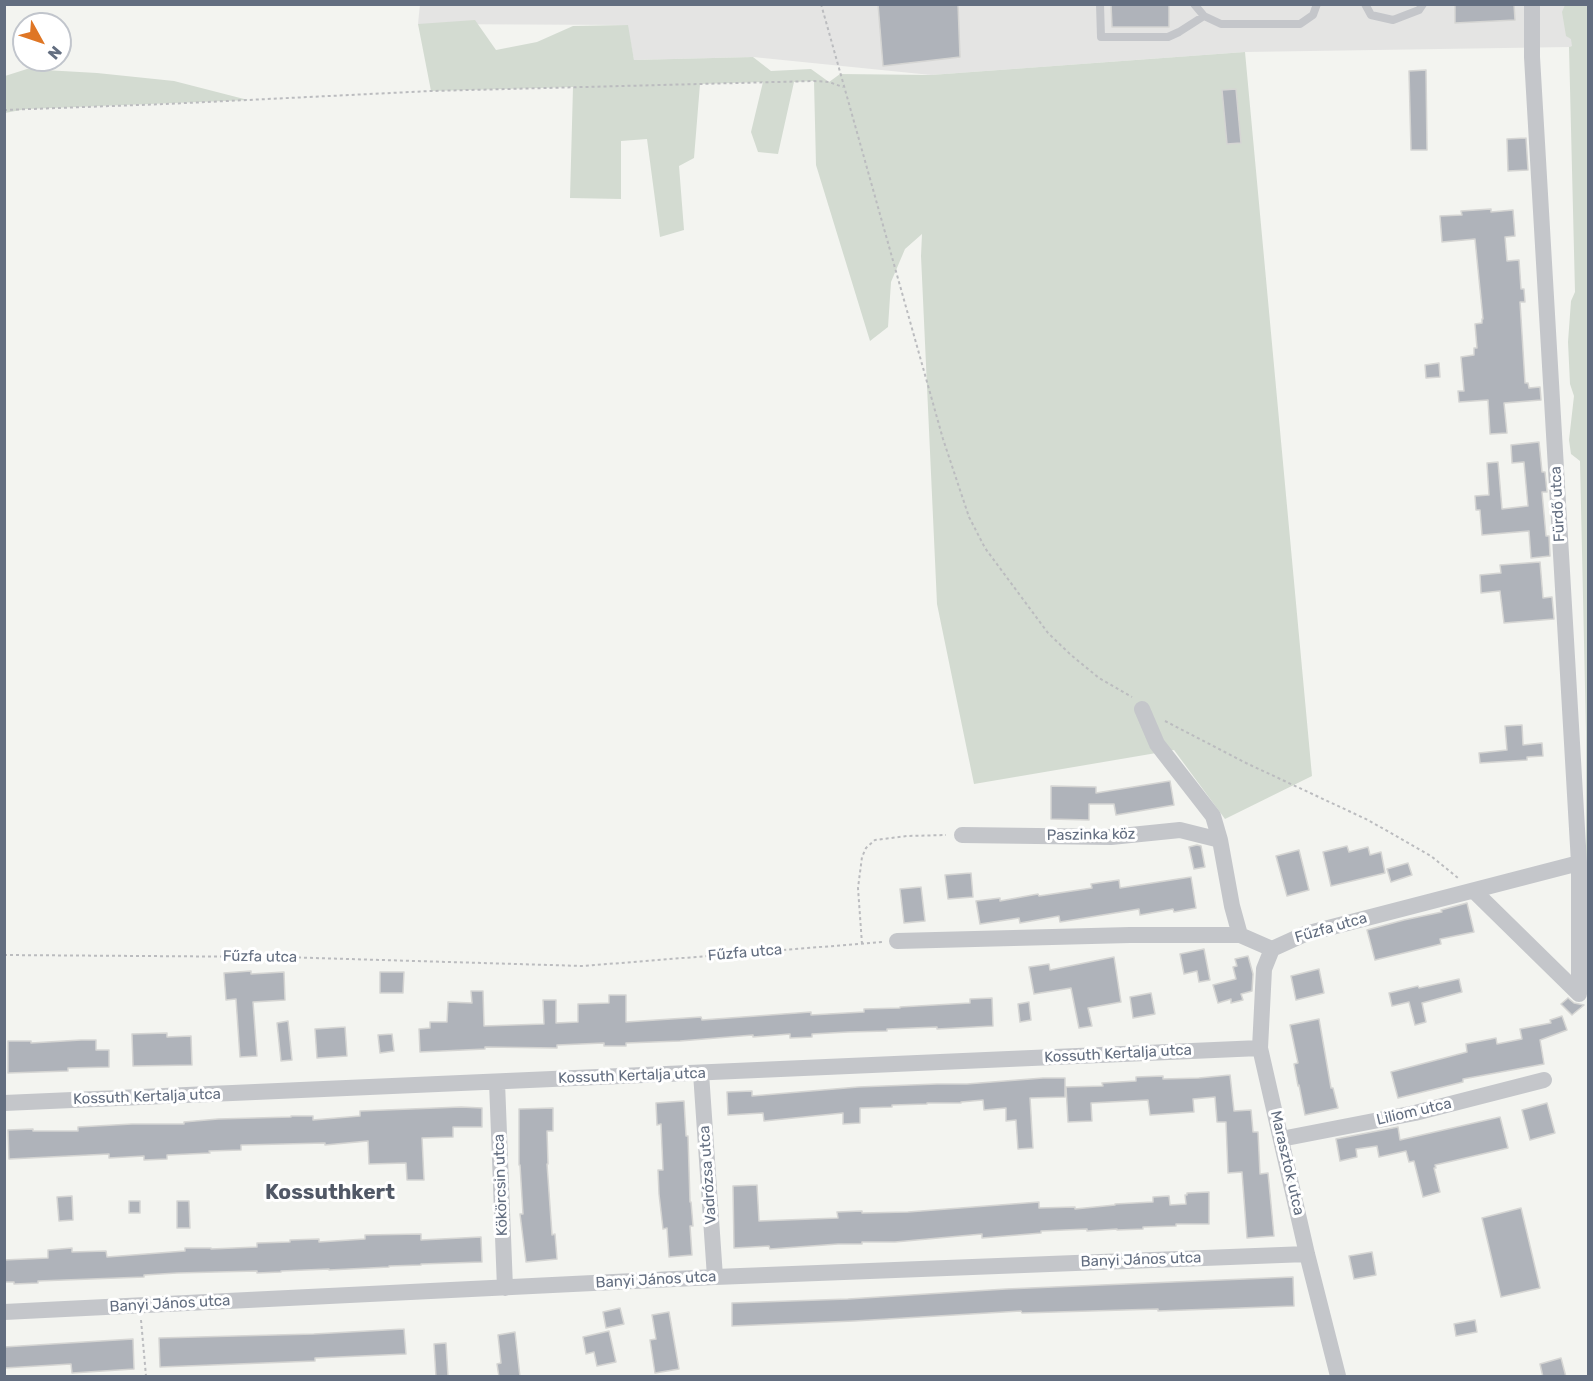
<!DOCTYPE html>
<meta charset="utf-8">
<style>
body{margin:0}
#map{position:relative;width:1593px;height:1381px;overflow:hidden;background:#f3f4f0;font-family:Rubik,sans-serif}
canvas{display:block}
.frame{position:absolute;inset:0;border:6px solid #636e80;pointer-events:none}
.north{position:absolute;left:12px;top:12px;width:60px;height:60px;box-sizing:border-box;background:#fff;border:2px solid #c1c5cc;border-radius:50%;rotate:130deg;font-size:16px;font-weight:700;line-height:24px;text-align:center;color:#636e80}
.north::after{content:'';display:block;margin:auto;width:21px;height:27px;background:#df7625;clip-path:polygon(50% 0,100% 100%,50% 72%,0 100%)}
</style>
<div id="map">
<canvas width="1593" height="1381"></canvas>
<div class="frame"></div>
<div class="north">N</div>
</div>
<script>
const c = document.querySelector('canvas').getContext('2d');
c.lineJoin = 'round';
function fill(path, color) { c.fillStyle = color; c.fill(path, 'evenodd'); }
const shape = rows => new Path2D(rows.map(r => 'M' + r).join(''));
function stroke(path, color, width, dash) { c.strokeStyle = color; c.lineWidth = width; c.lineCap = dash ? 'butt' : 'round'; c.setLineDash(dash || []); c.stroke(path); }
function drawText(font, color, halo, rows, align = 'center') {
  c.font = font + ' Rubik,sans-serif'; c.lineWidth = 6; c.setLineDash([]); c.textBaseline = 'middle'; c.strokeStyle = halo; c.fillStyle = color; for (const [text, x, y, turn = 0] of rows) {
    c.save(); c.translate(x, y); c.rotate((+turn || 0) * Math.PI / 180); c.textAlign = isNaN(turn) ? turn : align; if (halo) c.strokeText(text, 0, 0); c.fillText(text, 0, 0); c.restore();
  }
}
fill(shape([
 [420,4,1573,4,1574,46,1569,47,1245,52,931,75,753,57,634,60,627,25,418,24]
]), '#e4e4e3');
fill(shape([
 [1565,5,1588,5,1588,989,1586,990,1586,732,1580,461,1571,454,1569,440,1574,396,1570,384,1568,342,1571,301,1575,292,1569,47,1572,46,1571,39,1566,36,1562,12],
 [475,20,496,50,537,42,573,26,628,25,634,60,753,57,771,71,811,69,829,82,840,74,931,75,1245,52,1312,776,1225,819,1174,750,974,784,937,604,921,256,922,234,905,249,891,282,888,327,870,341,816,165,814,81,794,82,778,154,758,152,751,132,763,82,700,84,694,158,679,166,684,230,660,237,647,139,621,141,621,199,570,198,573,87,431,91,418,24],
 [27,69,97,73,174,81,248,100,26,109,5,113,5,76]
]), '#d3dbd1');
const building = shape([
 [878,4,958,4,960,57,883,66,878,4],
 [1111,4,1169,4,1169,27,1112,27,1111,4],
 [1455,4,1514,4,1515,20,1455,23,1455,4],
 [1426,70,1427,150,1411,150,1409,71,1426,70],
 [1236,89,1241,143,1227,144,1222,90,1236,89],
 [1526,138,1528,170,1508,171,1507,139,1526,138],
 [1491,209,1491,212,1513,210,1515,236,1505,237,1507,261,1519,260,1521,289,1524,289,1525,302,1520,302,1525,383,1528,383,1529,388,1540,387,1541,400,1504,403,1507,433,1490,434,1488,400,1459,402,1458,391,1464,391,1461,357,1474,355,1474,348,1477,348,1475,324,1482,323,1482,319,1483,319,1475,239,1442,242,1440,216,1462,215,1461,211,1491,209],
 [1439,363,1440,377,1426,378,1425,365,1439,363],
 [1539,442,1542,472,1545,472,1547,492,1542,492,1546,536,1549,536,1550,556,1531,558,1529,531,1482,535,1480,510,1476,510,1475,496,1489,495,1487,463,1498,462,1502,509,1528,506,1524,462,1512,463,1511,445,1539,442],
 [1540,562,1543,598,1552,597,1554,619,1504,623,1500,591,1481,593,1480,575,1501,573,1500,565,1540,562],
 [1522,725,1523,745,1542,743,1543,756,1527,757,1527,760,1480,763,1479,753,1507,750,1505,726,1522,725],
 [1170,781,1174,805,1116,815,1114,804,1089,804,1089,820,1051,819,1051,786,1096,787,1096,793,1170,781],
 [1197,845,1201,846,1205,867,1194,869,1189,847,1197,845],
 [1347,846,1349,852,1368,847,1370,855,1381,852,1385,873,1331,886,1323,852,1347,846],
 [1299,850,1309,890,1287,896,1276,856,1299,850],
 [1408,863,1412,875,1391,882,1387,869,1408,863],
 [971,873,973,897,948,899,945,875,971,873],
 [1191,877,1196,908,1174,912,1173,909,1140,915,1139,909,1060,922,1059,916,1020,923,1019,918,980,924,976,901,1000,898,1000,901,1038,894,1039,896,1092,888,1091,884,1119,880,1120,888,1191,877],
 [921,887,925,921,904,923,900,889,921,887],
 [1467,903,1474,932,1440,939,1441,944,1375,960,1367,930,1404,920,1442,912,1441,910,1467,903],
 [1204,949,1210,980,1199,982,1197,971,1184,974,1180,954,1204,949],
 [1248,956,1253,974,1252,991,1241,994,1243,1000,1231,1003,1231,999,1218,1003,1213,985,1236,979,1233,967,1237,966,1235,959,1248,956],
 [1114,957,1121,1002,1088,1008,1092,1026,1079,1028,1071,988,1034,994,1029,967,1049,964,1050,970,1114,957],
 [1319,969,1324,993,1296,1000,1291,976,1319,969],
 [251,971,251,974,284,972,285,1000,253,1002,257,1056,240,1057,236,999,226,1000,224,973,251,971],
 [380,972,404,972,403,993,380,993,380,972],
 [1459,979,1462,992,1422,1003,1426,1022,1415,1025,1409,1002,1392,1006,1389,993,1418,986,1419,988,1459,979],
 [471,991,483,991,484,1026,544,1024,543,1000,556,1000,556,1023,578,1022,578,1004,609,1003,609,995,626,995,626,1022,701,1017,702,1020,811,1012,811,1015,864,1012,864,1009,900,1008,900,1007,970,1003,970,999,992,998,993,1026,937,1029,937,1027,887,1029,887,1031,848,1032,812,1034,812,1037,790,1038,790,1034,753,1037,753,1035,680,1041,626,1043,626,1046,604,1046,604,1043,557,1045,557,1048,485,1047,485,1049,420,1052,419,1029,430,1028,430,1022,447,1022,448,1002,472,1003,471,991],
 [1151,993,1155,1014,1133,1018,1130,997,1151,993],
 [1568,998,1574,1003,1584,1005,1572,1015,1561,1004,1568,998],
 [1029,1002,1031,1020,1020,1022,1018,1004,1029,1002],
 [1562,1016,1567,1030,1540,1040,1544,1064,1463,1079,1463,1082,1398,1098,1391,1072,1467,1052,1466,1044,1496,1038,1497,1044,1522,1039,1520,1029,1551,1023,1550,1020,1562,1016],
 [1319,1019,1331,1088,1333,1088,1338,1108,1305,1115,1299,1085,1298,1086,1294,1064,1298,1063,1290,1025,1319,1019],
 [288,1021,292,1060,281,1061,277,1023,288,1021],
 [345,1027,347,1056,317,1058,315,1029,345,1027],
 [167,1033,167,1037,191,1036,192,1065,133,1066,132,1034,167,1033],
 [392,1034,394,1051,380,1053,378,1035,392,1034],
 [81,1040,96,1040,96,1050,109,1050,109,1067,68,1068,68,1071,8,1073,8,1041,31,1041,31,1043,81,1040],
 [1230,1075,1234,1111,1251,1110,1253,1132,1258,1132,1260,1174,1268,1173,1274,1236,1247,1238,1242,1172,1228,1173,1226,1122,1217,1122,1215,1097,1193,1099,1194,1112,1150,1115,1148,1100,1091,1103,1092,1121,1068,1122,1066,1087,1103,1086,1102,1083,1136,1081,1136,1077,1163,1076,1163,1079,1199,1078,1230,1075],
 [1043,1078,1065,1078,1065,1097,1030,1098,1033,1148,1018,1149,1016,1120,1006,1121,1006,1108,984,1110,983,1100,961,1102,961,1103,927,1103,927,1104,892,1105,892,1107,860,1108,860,1123,843,1124,843,1113,764,1121,763,1113,728,1115,727,1092,752,1091,752,1096,858,1087,937,1084,967,1084,1043,1078],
 [684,1101,686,1136,688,1136,690,1202,691,1202,693,1226,690,1226,692,1255,669,1257,667,1228,663,1229,659,1194,658,1170,663,1170,661,1124,657,1125,656,1103,684,1101],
 [1547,1103,1555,1133,1530,1140,1522,1110,1547,1103],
 [461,1107,482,1108,482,1127,453,1127,453,1137,422,1138,424,1180,407,1180,406,1163,369,1164,368,1141,325,1145,325,1143,241,1145,241,1150,209,1151,210,1153,167,1155,167,1159,144,1160,144,1156,109,1158,109,1154,9,1159,8,1130,33,1129,33,1131,78,1131,78,1127,132,1124,184,1124,184,1122,218,1119,291,1117,291,1116,313,1116,313,1120,360,1116,360,1111,461,1107],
 [553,1108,553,1131,547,1131,548,1164,547,1164,552,1235,555,1234,557,1259,526,1262,520,1214,523,1214,520,1165,519,1165,519,1109,553,1108],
 [1500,1117,1508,1148,1435,1165,1436,1168,1434,1168,1440,1192,1423,1197,1414,1161,1409,1162,1406,1151,1379,1157,1377,1146,1356,1149,1357,1157,1340,1161,1336,1139,1398,1127,1400,1140,1500,1117],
 [757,1185,759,1221,838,1218,837,1212,862,1211,862,1213,908,1212,1039,1202,1039,1208,1075,1207,1075,1209,1115,1205,1115,1204,1153,1202,1153,1197,1169,1196,1170,1205,1186,1204,1185,1195,1187,1195,1187,1193,1209,1192,1209,1224,1176,1224,1176,1226,1143,1227,1143,1229,1117,1230,1117,1229,1087,1231,1087,1229,1041,1231,1041,1233,982,1238,982,1234,895,1242,862,1242,862,1244,838,1244,770,1249,769,1246,734,1248,733,1186,757,1185],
 [72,1196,73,1220,59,1221,57,1197,72,1196],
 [129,1201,140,1201,140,1213,129,1213,129,1201],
 [177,1201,189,1201,190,1228,177,1228,177,1201],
 [1521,1208,1540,1288,1501,1297,1482,1218,1521,1208],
 [421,1234,421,1240,481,1237,482,1262,421,1264,421,1265,389,1266,389,1267,329,1270,329,1269,281,1271,281,1272,257,1273,257,1271,177,1273,144,1275,144,1277,38,1281,38,1283,14,1284,14,1282,4,1282,4,1260,48,1258,48,1250,72,1248,72,1252,106,1251,107,1257,185,1251,185,1248,211,1248,211,1249,257,1247,257,1243,290,1242,290,1240,319,1239,319,1242,365,1239,365,1235,421,1234],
 [1372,1252,1376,1275,1354,1279,1349,1256,1372,1252],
 [1293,1277,1294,1306,1158,1311,1158,1309,1022,1313,1021,1311,854,1321,732,1326,732,1303,848,1299,1006,1289,1293,1277],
 [620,1308,624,1324,606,1328,603,1312,620,1308],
 [669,1312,679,1369,655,1373,650,1340,656,1339,652,1315,669,1312],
 [1475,1320,1477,1332,1456,1336,1454,1324,1475,1320],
 [404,1329,406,1354,315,1358,315,1361,160,1367,159,1338,314,1334,404,1329],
 [609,1331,616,1362,597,1366,594,1352,586,1354,583,1337,609,1331],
 [515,1332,520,1377,499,1377,497,1364,501,1363,498,1335,515,1332],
 [133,1339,134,1369,72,1373,71,1364,4,1368,4,1347,133,1339],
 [446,1343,448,1377,436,1377,434,1344,446,1343],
 [1561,1358,1566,1377,1543,1377,1540,1364,1561,1358]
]);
fill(building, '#afb3ba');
stroke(building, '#d5d5d3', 1.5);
stroke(shape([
 [821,4,943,439,969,517,985,548,1048,633,1071,655,1099,678,1132,697],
 [4,110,166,104,431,91,814,81,829,82,843,87],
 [1165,721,1246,763,1368,820,1431,856,1458,878],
 [862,944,858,888,862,857,866,848,875,840,907,836,946,835],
 [4,955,281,957,583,966,883,942],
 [141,1320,146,1376]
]), '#bbbcbf', 2, [3, 3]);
stroke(shape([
 [1100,4,1101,37,1168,37,1179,32,1204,16],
 [1194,4,1204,16,1221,24,1300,24,1313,15,1317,4],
 [1365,4,1371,15,1393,20,1419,10,1423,4]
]), '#c4c6ca', 8);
stroke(shape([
 [1532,4,1532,57,1579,863,1579,994],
 [1142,709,1157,744,1213,816,1220,840],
 [962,835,1111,837,1180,830,1220,840,1232,906,1240,935],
 [1474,891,1579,994],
 [897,941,1130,935,1240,935,1272,949],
 [1272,949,1264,969,1260,1048,1307,1254,1338,1376],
 [1272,949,1305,934,1579,863],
 [701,1073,715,1277],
 [497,1082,505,1288],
 [4,1103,1260,1048],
 [1281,1139,1415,1113,1544,1080],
 [4,1312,715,1277,1307,1254]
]), '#c4c6ca', 16);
drawText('15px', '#636e80', '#fff', [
 ["Fürdő utca",1558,504,-93],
 ["Paszinka köz",1091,835,-1],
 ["Fűzfa utca",1331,928,-16],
 ["Fűzfa utca",745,953,-5],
 ["Fűzfa utca",260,957,1],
 ["Kossuth Kertalja utca",1118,1054,-3],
 ["Kossuth Kertalja utca",632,1076,-2],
 ["Kossuth Kertalja utca",147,1097,-2],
 ["Liliom utca",1414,1112,-13],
 ["Marasztok utca",1287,1163,77],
 ["Vadrózsa utca",708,1175,-94],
 ["Kökörcsin utca",501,1185,-92],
 ["Banyi János utca",1141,1260,-2],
 ["Banyi János utca",656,1280,-3],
 ["Banyi János utca",170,1304,-3]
]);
drawText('bold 21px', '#515866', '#fff', [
 ["Kossuthkert",330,1193]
]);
</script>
